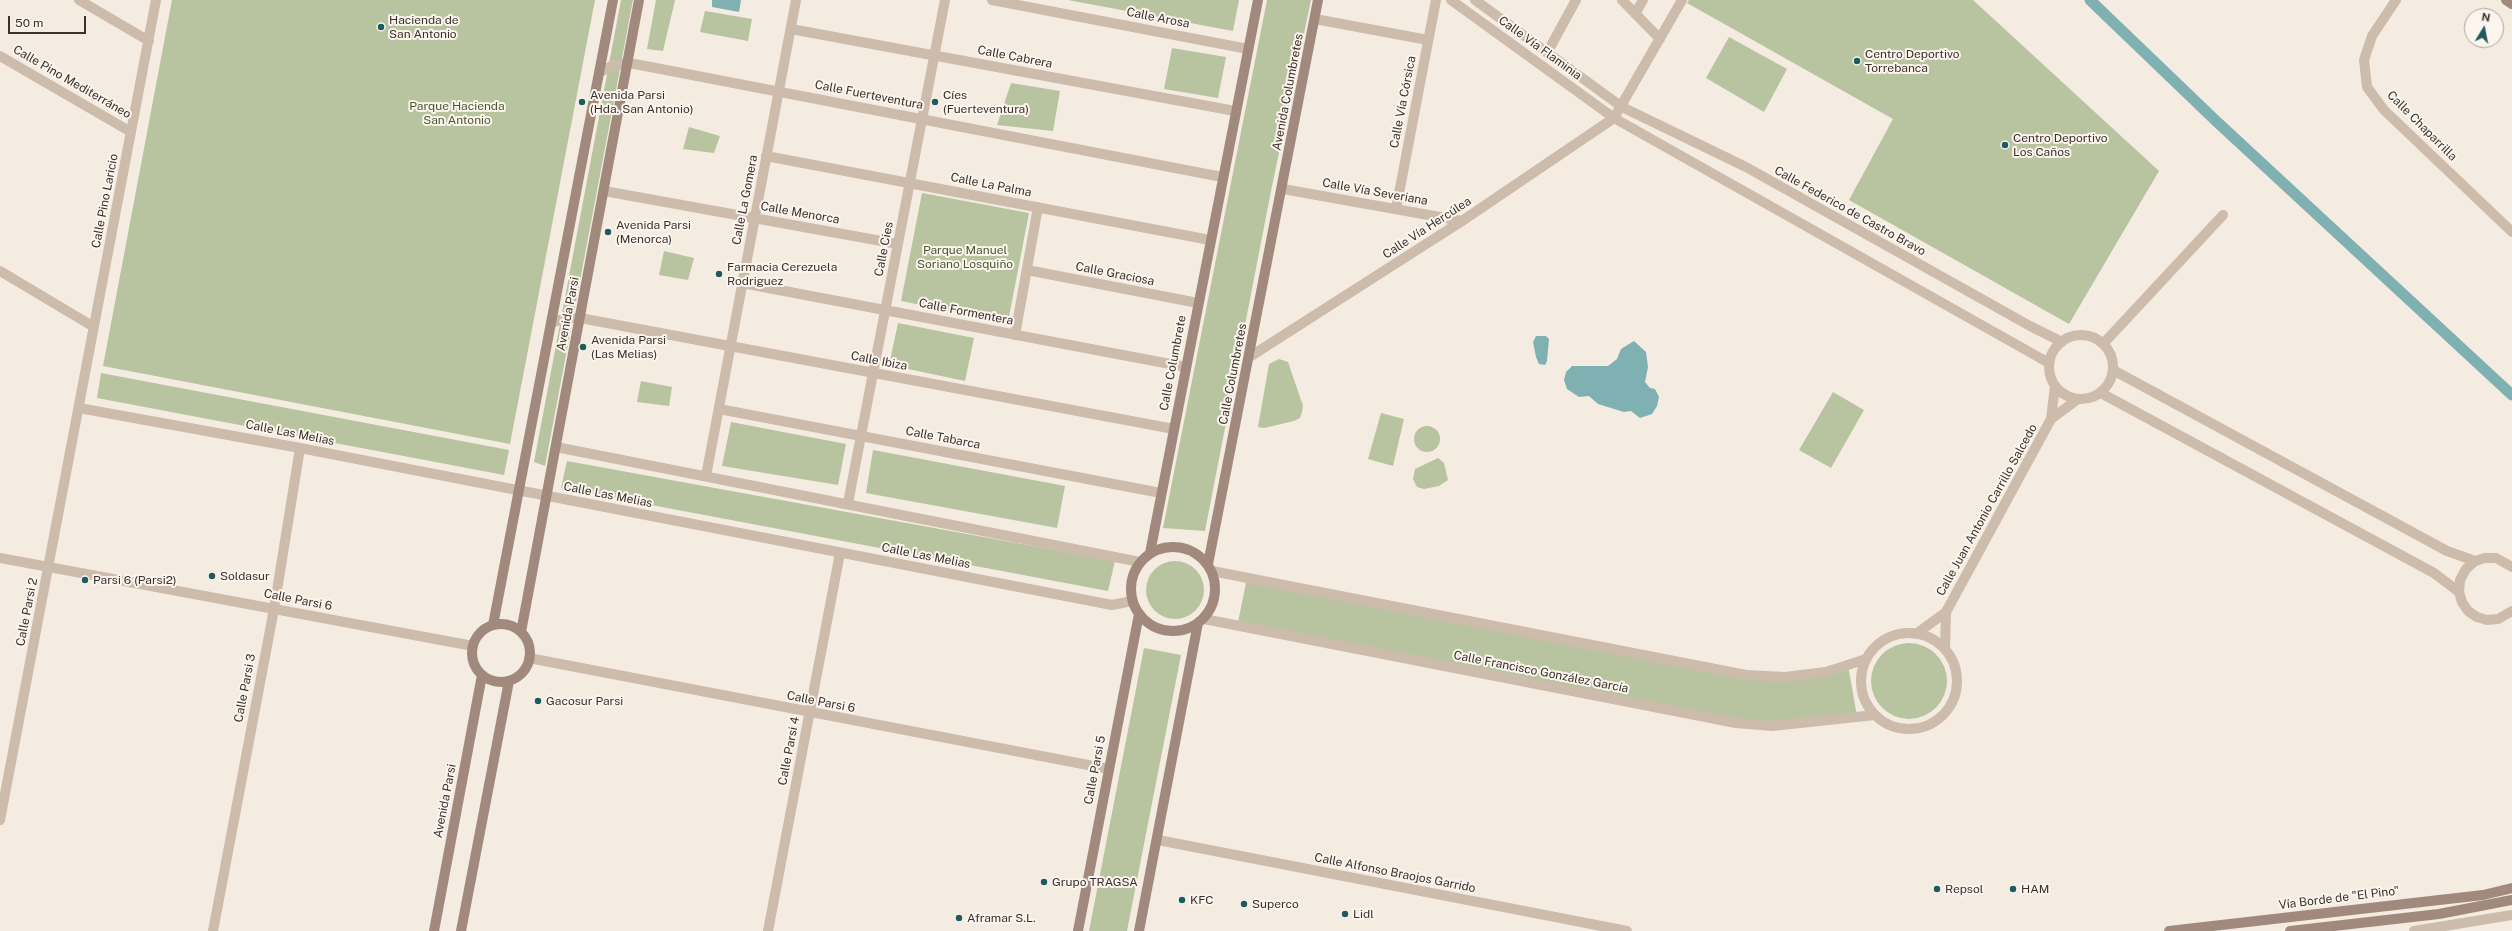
<!DOCTYPE html>
<meta charset="utf-8">
<style>
body{margin:0}
#map{position:relative;width:2512px;height:931px;overflow:hidden;background:#f4ebe1;font-family:"Public Sans",sans-serif}
canvas{display:block}
.north{position:absolute;left:2464px;top:8px;width:40px;height:40px;box-sizing:border-box;background:#fbf5ee;border:1px solid #aea6a0;border-radius:50%;rotate:10deg;font-size:11px;font-weight:700;line-height:16px;text-align:center;color:#3b302b}
.north::after{content:'';display:block;margin:auto;width:14px;height:18px;background:#1f5a5e;clip-path:polygon(50% 0,100% 100%,50% 72%,0 100%)}
.scale{position:absolute;left:8px;top:16px;width:78px;height:18px;box-sizing:border-box;border:2px solid #3b302b;border-top:0;padding-left:5px;font-size:12px;line-height:14px;white-space:nowrap;color:#3b302b;-webkit-text-stroke:3px #fbf5ee;paint-order:stroke}
</style>
<div id="map">
<canvas width="2512" height="931"></canvas>
<div class="north">N</div>
<div class="scale">50 m</div>
</div>
<script>
const c = document.querySelector('canvas').getContext('2d');
c.lineJoin = 'round';
function fill(path, color) { c.fillStyle = color; c.fill(path, 'evenodd'); }
const shape = rows => new Path2D(rows.map(r => 'M' + r).join(''));
function stroke(path, color, width, dash) { c.strokeStyle = color; c.lineWidth = width; c.lineCap = dash ? 'butt' : 'round'; c.setLineDash(dash || []); c.stroke(path); }
function drawText(font, color, halo, rows, align = 'center') {
  c.font = font + ' "Public Sans",sans-serif'; c.lineWidth = 4; c.setLineDash([]); c.textBaseline = 'middle'; c.strokeStyle = halo; c.fillStyle = color; for (const [text, x, y, turn = 0] of rows) {
    c.save(); c.translate(x, y); c.rotate((+turn || 0) * Math.PI / 180); c.textAlign = isNaN(turn) ? turn : align; if (halo) c.strokeText(text, 0, 0); c.fillText(text, 0, 0); c.restore();
  }
}
fill(shape([
 [172,0,595,0,510,444,103,366],
 [621,0,633,0,545,466,534,462],
 [656,0,675,0,663,51,647,49],
 [1068,0,1239,0,1233,31],
 [1267,0,1311,0,1271,191,1205,531,1163,528],
 [1689,0,1973,0,2159,171,2069,324,1849,200,1893,119,1687,3],
 [705,11,752,19,748,41,700,32],
 [1729,37,1787,69,1764,112,1706,78],
 [1172,48,1226,57,1218,98,1164,89],
 [1011,83,1060,91,1053,131,997,125],
 [689,127,720,136,714,153,683,149],
 [922,193,1029,213,1008,322,901,301],
 [664,251,694,258,688,280,659,275],
 [898,323,974,338,965,381,889,365],
 [1279,359,1288,362,1303,406,1302,412,1300,418,1294,421,1264,428,1258,427,1269,364],
 [101,373,509,450,504,475,97,398],
 [641,381,672,387,669,406,637,402],
 [1833,392,1864,410,1831,468,1799,450],
 [1381,413,1404,419,1393,466,1368,459],
 [731,422,846,444,838,485,722,466],
 '1414 439a13 13 0 1 1 26 0a13 13 0 1 1-26 0Z',
 [873,450,1065,486,1057,528,866,493],
 [1438,458,1444,463,1448,480,1439,486,1424,489,1417,487,1413,479,1415,469],
 [567,461,1115,561,1108,591,561,488],
 '1146 590a29 29 0 1 1 58 0a29 29 0 1 1-58 0Z',
 [1247,578,1746,675,1786,677,1848,665,1857,716,1772,726,1237,627],
 '1871 681a38 38 0 1 1 76 0a38 38 0 1 1-76 0Z',
 [1144,648,1181,655,1127,931,1089,931]
]), '#b8c4a0');
fill(shape([
 [712,0,741,0,739,12,712,7],
 [1536,336,1546,336,1549,339,1547,361,1545,365,1539,364,1536,357,1533,342],
 [1634,341,1646,352,1648,367,1645,382,1650,388,1655,389,1659,397,1657,406,1652,414,1640,418,1631,411,1624,412,1598,404,1589,396,1579,397,1567,389,1564,380,1566,372,1572,366,1608,366,1617,359,1621,349]
]), '#7fb0b2');
stroke(shape([
 [2090,0,2215,120,2512,395]
]), '#7fb0b2', 11);
stroke(shape([
 [79,0,149,41],
 [992,0,1248,49],
 [1451,0,1614,118,2049,363],
 [1475,0,1622,107,1746,167,2030,326,2062,342],
 [1622,0,1660,39],
 [2396,0,2372,36,2364,60,2367,87,2384,110,2512,232],
 [1635,14,1643,0],
 [1315,19,1428,40],
 [791,29,1235,111],
 [1547,53,1576,0],
 [0,56,131,132],
 [599,73,613,65,628,63,640,65,1222,177],
 [766,156,1210,240],
 [1283,189,1462,221],
 [604,191,898,244],
 [1396,209,1436,0],
 [1027,270,1198,303],
 [0,271,94,327],
 [742,283,1186,367],
 [551,323,565,318,580,318,1174,429],
 '2049 367a32 32 0 1 1 64 0a32 32 0 1 1-64 0Z',
 [1015,335,1038,207],
 [2103,344,2223,215],
 [1251,356,1462,221,1614,118,1682,0],
 [2113,370,2447,551,2475,561],
 [2101,393,2434,573,2459,592],
 [79,408,300,448,1112,605,1132,601],
 [719,409,1161,493],
 [2051,419,2078,399],
 [556,447,1140,562],
 [706,476,796,0],
 [848,503,945,0],
 [0,558,473,646],
 [2512,567,2496,558,2485,558,2475,561,2466,569,2460,580,2459,592,2462,602,2468,611,2477,617,2487,620,2498,619,2512,611],
 [1212,571,1746,675,1785,677,1826,672,1866,659],
 [1204,619,1736,723,1772,726,1875,715],
 '1861 681a48 48 0 1 1 96 0a48 48 0 1 1-96 0Z',
 [1916,634,1946,612],
 [1945,649,1946,612,2051,419,2055,386],
 [529,658,1109,769],
 [0,820,156,0],
 [1158,840,1627,931],
 [213,931,274,609,300,448],
 [768,931,840,553],
 [2414,931,2512,915]
]), '#cdbbac', 10);
stroke(shape([
 [2506,0,2512,4],
 '1131 589a42 42 0 1 1 84 0a42 42 0 1 1-84 0Z',
 [1150,553,1258,0],
 [1208,564,1318,0],
 '472 653a29 29 0 1 1 58 0a29 29 0 1 1-58 0Z',
 [493,625,613,0],
 [521,632,639,0],
 [434,931,482,675],
 [461,931,509,681],
 [1078,931,1139,614],
 [1139,931,1198,623],
 [2169,931,2483,895,2512,888],
 [2290,931,2439,914,2512,900]
]), '#a18a7d', 10);
for (const [x, y, r, color] of [
 [381,27,4,"#1f5a5e"],
 [1857,61,4,"#1f5a5e"],
 [582,102,4,"#1f5a5e"],
 [935,102,4,"#1f5a5e"],
 [2005,145,4,"#1f5a5e"],
 [608,232,4,"#1f5a5e"],
 [719,274,4,"#1f5a5e"],
 [583,347,4,"#1f5a5e"],
 [212,576,4,"#1f5a5e"],
 [85,580,4,"#1f5a5e"],
 [538,701,4,"#1f5a5e"],
 [1044,882,4,"#1f5a5e"],
 [1937,889,4,"#1f5a5e"],
 [2013,889,4,"#1f5a5e"],
 [1182,900,4,"#1f5a5e"],
 [1244,904,4,"#1f5a5e"],
 [1345,914,4,"#1f5a5e"],
 [959,918,4,"#1f5a5e"]
]) { const dot = new Path2D(); dot.arc(x, y, r, 0, 2 * Math.PI); c.fillStyle = color; c.fill(dot); stroke(dot, '#fbf5ee', 1.5); }
drawText('12px', '#3b302b', '#fbf5ee', [
 ["Calle Arosa",1158,18,11],
 ["Calle Vía Flaminia",1540,48,36],
 ["Calle Cabrera",1015,57,11],
 ["Calle Pino Mediterráneo",72,82,30],
 ["Avenida Columbretes",1288,92,-79],
 ["Calle Fuerteventura",869,95,11],
 ["Calle Vía Córsica",1403,102,-79],
 ["Calle Chaparrilla",2422,126,45],
 ["Calle La Palma",991,185,11],
 ["Calle Vía Severiana",1375,192,10],
 ["Calle La Gomera",745,200,-79],
 ["Calle Pino Laricio",105,201,-79],
 ["Calle Federico de Castro Bravo",1850,211,29],
 ["Calle Menorca",800,213,10],
 ["Calle Vía Hercúlea",1427,228,-33],
 ["Calle Cies",884,249,-79],
 ["Calle Graciosa",1115,274,11],
 ["Calle Formentera",966,312,11],
 ["Avenida Parsi",568,314,-79],
 ["Calle Ibiza",879,361,11],
 ["Calle Columbrete",1173,363,-79],
 ["Calle Columbretes",1233,374,-79],
 ["Calle Las Melias",290,433,11],
 ["Calle Tabarca",943,438,11],
 ["Calle Las Melias",608,495,11],
 ["Calle Juan Antonio Carrillo Salcedo",1987,510,-61],
 ["Calle Las Melias",926,556,11],
 ["Calle Parsi 6",298,600,11],
 ["Calle Parsi 2",27,612,-79],
 ["Calle Francisco González García",1541,672,11],
 ["Calle Parsi 3",245,688,-79],
 ["Calle Parsi 6",821,702,11],
 ["Calle Parsi 4",789,751,-79],
 ["Calle Parsi 5",1095,770,-79],
 ["Avenida Parsi",445,801,-79],
 ["Calle Alfonso Braojos Garrido",1395,873,11],
 ["Vía Borde de \"El Pino\"",2339,898,-7]
]);
drawText('12px', '#3b302b', '#fbf5ee', [
 ["Hacienda de",389,20],
 ["San Antonio",389,34],
 ["Centro Deportivo",1865,54],
 ["Torrebanca",1865,68],
 ["Avenida Parsi",590,95],
 ["(Hda. San Antonio)",590,109],
 ["Cíes",943,95],
 ["(Fuerteventura)",943,109],
 ["Centro Deportivo",2013,138],
 ["Los Caños",2013,152],
 ["Avenida Parsi",616,225],
 ["(Menorca)",616,239],
 ["Farmacia Cerezuela",727,267],
 ["Rodriguez",727,281],
 ["Avenida Parsi",591,340],
 ["(Las Melias)",591,354],
 ["Soldasur",220,576],
 ["Parsi 6 (Parsi2)",93,580],
 ["Gacosur Parsi",546,701],
 ["Grupo TRAGSA",1052,882],
 ["Repsol",1945,889],
 ["HAM",2021,889],
 ["KFC",1190,900],
 ["Superco",1252,904],
 ["Lidl",1353,914],
 ["Aframar S.L.",967,918]
], 'left');
drawText('12px', '#4a5a2e', '#fbf5ee', [
 ["Parque Hacienda",457,106],
 ["San Antonio",457,120],
 ["Parque Manuel",965,250],
 ["Soriano Losquiño",965,264]
]);
</script>
